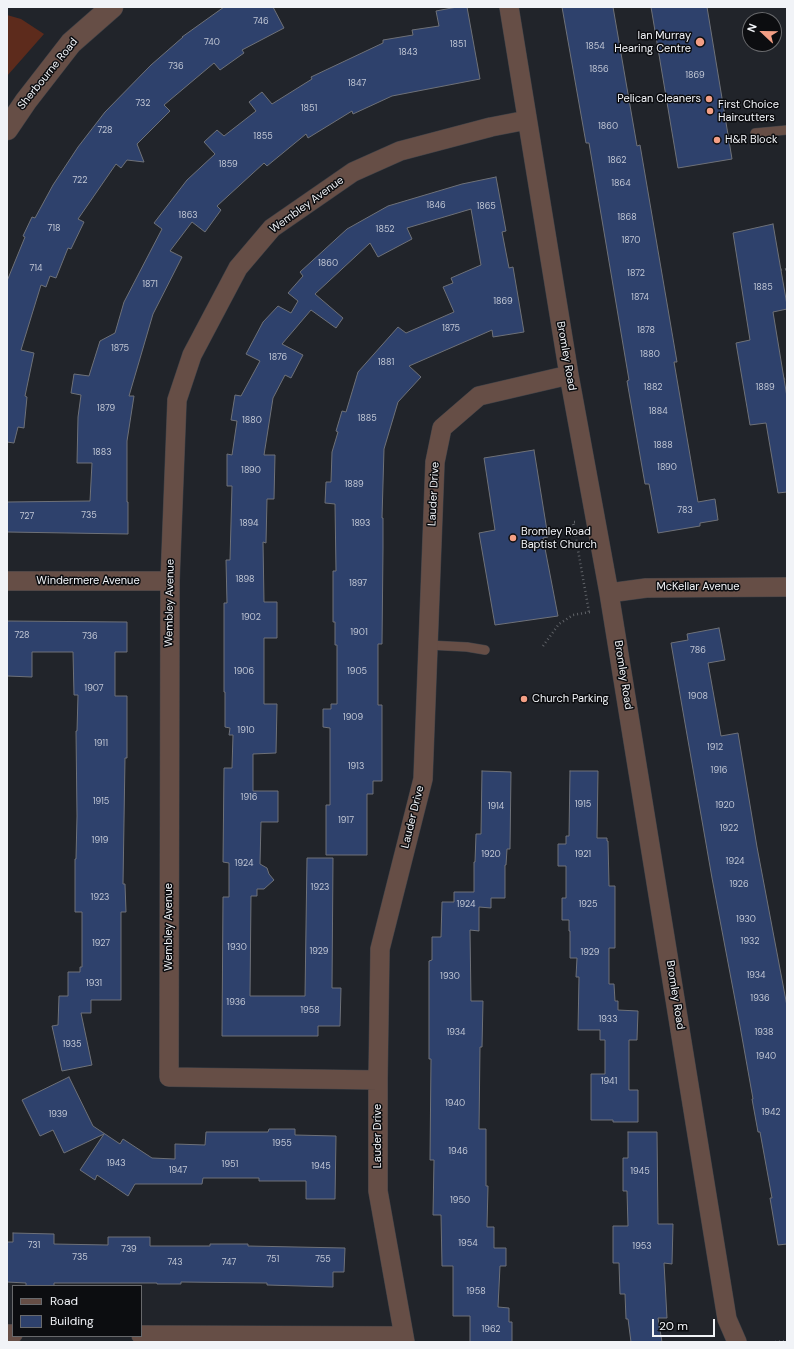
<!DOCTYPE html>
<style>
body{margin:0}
#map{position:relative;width:794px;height:1349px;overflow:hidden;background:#21242a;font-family:"DM Sans",sans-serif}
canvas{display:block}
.frame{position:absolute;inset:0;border:8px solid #f1f3f7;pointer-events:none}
.legend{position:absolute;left:12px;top:1285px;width:130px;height:52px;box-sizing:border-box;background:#0c0d10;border:1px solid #68696c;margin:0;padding:5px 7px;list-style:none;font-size:12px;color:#f1f3f7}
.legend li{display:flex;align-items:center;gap:8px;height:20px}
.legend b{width:20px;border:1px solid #68696c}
.north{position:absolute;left:742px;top:12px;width:40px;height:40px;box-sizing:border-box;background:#0c0d10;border:1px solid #68696c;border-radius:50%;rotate:292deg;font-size:11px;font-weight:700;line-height:16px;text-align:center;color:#f1f3f7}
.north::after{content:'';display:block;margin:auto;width:14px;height:18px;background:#f39f85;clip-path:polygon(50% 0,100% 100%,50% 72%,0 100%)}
.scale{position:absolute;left:652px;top:1319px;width:63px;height:18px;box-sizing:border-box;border:2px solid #f1f3f7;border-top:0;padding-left:5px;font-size:12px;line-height:14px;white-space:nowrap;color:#f1f3f7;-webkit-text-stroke:3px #0c0d10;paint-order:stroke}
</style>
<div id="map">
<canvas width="794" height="1349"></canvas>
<div class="frame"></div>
<ul class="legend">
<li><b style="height:5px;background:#664e46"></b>Road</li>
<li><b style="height:11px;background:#2e416c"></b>Building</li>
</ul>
<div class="north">N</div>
<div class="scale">20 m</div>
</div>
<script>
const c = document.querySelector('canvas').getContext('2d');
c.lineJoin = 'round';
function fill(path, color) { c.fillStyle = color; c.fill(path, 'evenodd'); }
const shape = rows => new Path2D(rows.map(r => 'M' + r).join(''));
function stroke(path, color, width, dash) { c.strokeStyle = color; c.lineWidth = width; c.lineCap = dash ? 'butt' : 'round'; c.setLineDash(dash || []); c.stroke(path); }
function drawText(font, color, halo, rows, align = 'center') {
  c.font = font + ' "DM Sans",sans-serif'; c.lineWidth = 3; c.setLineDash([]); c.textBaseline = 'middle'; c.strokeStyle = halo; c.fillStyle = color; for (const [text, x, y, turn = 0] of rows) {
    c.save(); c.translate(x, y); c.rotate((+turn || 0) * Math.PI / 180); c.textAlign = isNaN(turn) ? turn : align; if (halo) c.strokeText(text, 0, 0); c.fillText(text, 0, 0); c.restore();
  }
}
fill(shape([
 [7,15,21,19,44,34,7,76]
]), '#5d2b1c');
const building = shape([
 [224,7,273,7,284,28,242,50,244,53,220,70,214,63,164,105,170,111,137,144,144,162,127,160,121,168,116,164,78,219,84,222,71,249,68,248,56,278,50,276,46,287,41,285,21,350,34,353,25,396,27,397,24,428,18,427,14,443,7,442,7,281,25,237,23,236,32,217,35,218,53,185,78,147,105,112,151,65,183,37,182,37,224,7],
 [457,7,467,7,480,79,392,96,353,114,352,111,308,138,306,134,267,166,264,163,217,206,221,210,205,232,192,222,170,251,182,257,153,314,129,396,134,396,127,441,127,502,128,502,128,534,7,532,7,502,90,501,92,463,77,463,78,417,81,395,71,393,74,374,89,376,100,341,115,333,124,302,162,229,154,223,187,180,215,154,204,142,217,130,224,136,256,111,249,102,262,92,272,104,312,79,311,77,383,43,383,40,413,35,412,30,439,26,436,11,457,7],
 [562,7,613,7,637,146,640,145,677,362,674,362,698,502,715,499,718,520,700,523,700,526,658,533,649,484,645,484,627,381,629,380,589,143,586,143,562,7],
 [651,7,707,7,732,159,678,168,651,7],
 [496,177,506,231,502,232,509,268,513,267,524,332,493,337,492,330,409,366,421,377,398,402,384,449,382,518,383,518,383,548,382,644,378,644,378,705,382,705,382,781,373,781,373,794,367,794,367,855,326,855,326,805,330,805,330,728,323,727,323,709,331,709,331,704,337,704,337,645,335,645,335,622,333,622,333,571,336,571,335,504,325,503,326,482,331,482,332,452,338,432,336,431,342,411,346,412,358,372,398,327,406,333,454,312,443,287,453,283,451,278,481,265,471,209,407,228,412,239,378,257,370,243,315,294,343,318,336,328,311,310,282,344,303,355,291,378,285,375,273,398,264,455,275,455,274,499,267,499,266,543,263,542,264,602,277,602,277,638,264,638,264,704,277,704,276,753,253,754,253,791,278,791,278,822,261,822,260,864,267,868,269,874,274,880,264,889,257,889,257,896,251,896,250,996,305,996,307,858,333,858,332,988,341,988,340,1026,318,1026,318,1036,222,1036,223,897,229,897,229,863,223,862,224,768,232,768,233,735,229,735,230,728,225,727,225,692,224,692,224,603,227,603,226,560,230,560,232,486,227,486,227,454,232,455,237,421,231,420,235,395,241,396,260,361,246,354,263,322,278,306,291,313,298,301,288,293,303,276,300,272,347,229,388,206,462,184,496,177],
 [773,224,787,305,787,309,773,312,787,397,787,492,778,493,766,423,750,425,736,343,750,340,733,233,773,224],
 [534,450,548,537,543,538,558,616,495,625,479,533,495,530,484,458,534,450],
 [7,621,127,622,127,652,115,652,115,696,127,696,127,758,125,758,123,884,125,884,126,912,121,912,121,1000,91,1000,91,1013,81,1013,92,1065,62,1071,52,1026,58,1025,59,996,68,996,68,972,80,972,80,967,82,967,82,912,75,912,75,859,76,859,77,816,76,731,77,731,78,695,74,695,73,652,32,652,32,677,7,676,7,621],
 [719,628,725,660,708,663,721,736,738,733,757,847,787,1006,787,1244,778,1245,770,1198,772,1198,760,1132,758,1132,752,1099,753,1099,740,1026,712,878,671,643,688,640,687,634,719,628],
 [482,771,511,772,510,849,507,849,506,865,505,865,505,898,491,898,491,908,479,907,479,931,470,930,471,1001,483,1001,482,1047,480,1047,479,1129,486,1129,486,1186,488,1186,487,1227,494,1227,494,1248,506,1248,506,1266,500,1266,498,1307,509,1308,509,1322,512,1322,512,1342,470,1342,470,1316,453,1316,453,1266,442,1266,441,1215,433,1215,434,1160,430,1160,431,1059,429,1059,429,961,432,960,432,937,441,937,442,902,454,902,454,892,474,892,474,862,475,862,476,834,481,834,482,771],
 [570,771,598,771,597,838,607,838,607,841,608,841,609,886,615,886,615,948,609,948,609,984,614,984,615,1001,618,1001,618,1010,638,1011,637,1040,629,1040,629,1090,638,1090,638,1122,613,1122,613,1120,591,1120,591,1074,605,1074,605,1040,600,1040,600,1030,578,1030,579,977,576,977,577,958,570,958,570,931,569,931,569,920,562,920,562,898,566,898,566,866,558,866,558,844,566,844,566,836,569,836,570,771],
 [69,1077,93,1126,120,1144,123,1139,152,1158,175,1159,175,1144,205,1145,206,1132,268,1132,269,1129,295,1129,295,1135,336,1136,335,1199,306,1199,306,1181,259,1181,259,1178,203,1178,202,1184,135,1184,128,1196,97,1175,95,1180,80,1170,104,1134,64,1153,53,1130,40,1136,22,1100,69,1077],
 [628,1132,657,1132,658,1224,673,1224,672,1264,664,1263,667,1318,658,1318,662,1342,631,1342,628,1319,626,1319,625,1294,620,1294,619,1263,613,1263,613,1226,628,1226,627,1191,623,1191,623,1158,628,1158,628,1132],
 [13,1233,54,1234,54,1244,108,1245,108,1237,150,1237,150,1246,210,1246,210,1244,248,1244,248,1246,345,1248,344,1272,333,1272,333,1287,267,1285,267,1283,181,1282,181,1284,157,1284,157,1283,54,1283,54,1286,26,1286,26,1283,7,1282,7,1242,13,1242,13,1233]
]);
fill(building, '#2e416c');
stroke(building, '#6e7178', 1);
const service = shape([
 [755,133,787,130],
 [428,645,467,647,485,650]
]);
const minor = shape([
 [509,7,569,375,609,593,727,1319,737,1342],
 [7,581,170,581],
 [609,593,646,588,787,587],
 [378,1080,169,1077,170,581,177,400,192,355,238,268,272,228,353,172,400,151,491,127,527,120],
 [7,1334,13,1334],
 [141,1335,404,1336],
 [405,1342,378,1191,378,1080,380,949,423,779,435,462,442,428,479,396,569,375]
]);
const tertiary = shape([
 [7,129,26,101,71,43,112,7]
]);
stroke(service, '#3e4147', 10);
stroke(minor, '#3e4147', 20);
stroke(tertiary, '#3e4147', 23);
stroke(shape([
 [781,270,787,269],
 [784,379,787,378],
 [575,522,573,522,589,612],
 [543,646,559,624,573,615,590,612],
 [775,1342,787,1341]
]), '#606368', 2.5, [1, 3]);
stroke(service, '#664e46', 9);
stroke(minor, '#664e46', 19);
stroke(tertiary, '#664e46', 22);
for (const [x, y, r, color] of [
 [700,42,5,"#f39f85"],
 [709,99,4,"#f39f85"],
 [710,111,4,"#f39f85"],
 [717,140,4,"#f39f85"],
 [513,538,4,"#f39f85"],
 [524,699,4,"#f39f85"]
]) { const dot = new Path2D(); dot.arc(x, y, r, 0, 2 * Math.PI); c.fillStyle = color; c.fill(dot); stroke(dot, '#0c0d10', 1.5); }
drawText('9px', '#c0c6d4', null, [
 ["746",261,22],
 ["740",212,43],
 ["1851",458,45],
 ["1854",595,47],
 ["1843",408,53],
 ["736",176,67],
 ["1856",599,70],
 ["1869",695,76],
 ["1847",357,84],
 ["732",143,104],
 ["1851",309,109],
 ["1860",608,127],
 ["728",105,131],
 ["1855",263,137],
 ["1862",617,161],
 ["1859",228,165],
 ["722",80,181],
 ["1864",621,184],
 ["1846",436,206],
 ["1865",486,207],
 ["1863",188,216],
 ["1868",627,218],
 ["718",54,229],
 ["1852",385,230],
 ["1870",631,241],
 ["1860",328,264],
 ["714",36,269],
 ["1872",636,274],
 ["1871",150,285],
 ["1885",763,288],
 ["1874",640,298],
 ["1869",503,302],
 ["1875",451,329],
 ["1878",646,331],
 ["1875",120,349],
 ["1880",650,355],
 ["1876",278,358],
 ["1881",386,363],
 ["1882",653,388],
 ["1889",765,388],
 ["1879",106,409],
 ["1884",658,412],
 ["1885",367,419],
 ["1880",252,421],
 ["1888",663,446],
 ["1883",102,453],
 ["1890",667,468],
 ["1890",251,471],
 ["1889",354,485],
 ["783",685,511],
 ["735",89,516],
 ["727",27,517],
 ["1894",249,524],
 ["1893",361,524],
 ["1898",245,580],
 ["1897",358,584],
 ["1902",251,618],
 ["1901",359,633],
 ["728",22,636],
 ["736",90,637],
 ["786",698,651],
 ["1906",244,672],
 ["1905",357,672],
 ["1907",94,689],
 ["1908",698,697],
 ["1909",353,718],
 ["1910",246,731],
 ["1911",101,744],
 ["1912",715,748],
 ["1913",356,767],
 ["1916",719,771],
 ["1916",249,798],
 ["1915",101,802],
 ["1915",583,805],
 ["1920",725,806],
 ["1914",496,807],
 ["1917",346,821],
 ["1922",729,829],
 ["1919",100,841],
 ["1920",491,855],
 ["1921",583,855],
 ["1924",735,862],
 ["1924",244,864],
 ["1926",739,885],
 ["1923",320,888],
 ["1923",100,898],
 ["1924",466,905],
 ["1925",588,905],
 ["1930",746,920],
 ["1932",750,942],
 ["1927",101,944],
 ["1930",237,948],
 ["1929",319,952],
 ["1929",590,953],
 ["1934",756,976],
 ["1930",450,977],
 ["1931",94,984],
 ["1936",760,999],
 ["1936",236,1003],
 ["1958",310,1011],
 ["1933",608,1020],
 ["1934",456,1033],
 ["1938",764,1033],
 ["1935",72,1045],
 ["1940",766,1057],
 ["1941",609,1082],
 ["1940",455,1104],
 ["1942",771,1113],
 ["1939",58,1115],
 ["1955",282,1144],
 ["1946",458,1152],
 ["1943",116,1164],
 ["1951",230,1165],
 ["1945",321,1167],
 ["1947",178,1171],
 ["1945",640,1172],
 ["1950",460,1201],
 ["1954",468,1244],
 ["731",34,1246],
 ["1953",642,1247],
 ["739",129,1250],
 ["735",80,1258],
 ["751",273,1260],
 ["755",323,1260],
 ["743",175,1263],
 ["747",229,1263],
 ["1958",476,1292],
 ["1962",491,1330]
]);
drawText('11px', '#f1f3f7', '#0c0d10', [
 ["Ian Murray",691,36,"right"],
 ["Hearing Centre",691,49,"right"],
 ["Pelican Cleaners",701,99,"right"],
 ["First Choice",718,105],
 ["Haircutters",718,118],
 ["H&R Block",725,140],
 ["Bromley Road",521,532],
 ["Baptist Church",521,545],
 ["Church Parking",532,699]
], 'left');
drawText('11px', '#f1f3f7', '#0c0d10', [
 ["Sherbourne Road",48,74,-51],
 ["Wembley Avenue",307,205,-36],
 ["Bromley Road",566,356,80],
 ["Lauder Drive",434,494,-87],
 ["Windermere Avenue",88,581],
 ["McKellar Avenue",698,587],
 ["Wembley Avenue",170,603,-89],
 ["Bromley Road",623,675,81],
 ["Lauder Drive",413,817,-76],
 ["Wembley Avenue",169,927,-90],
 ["Bromley Road",675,995,81],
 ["Lauder Drive",378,1136,-90]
]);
</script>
